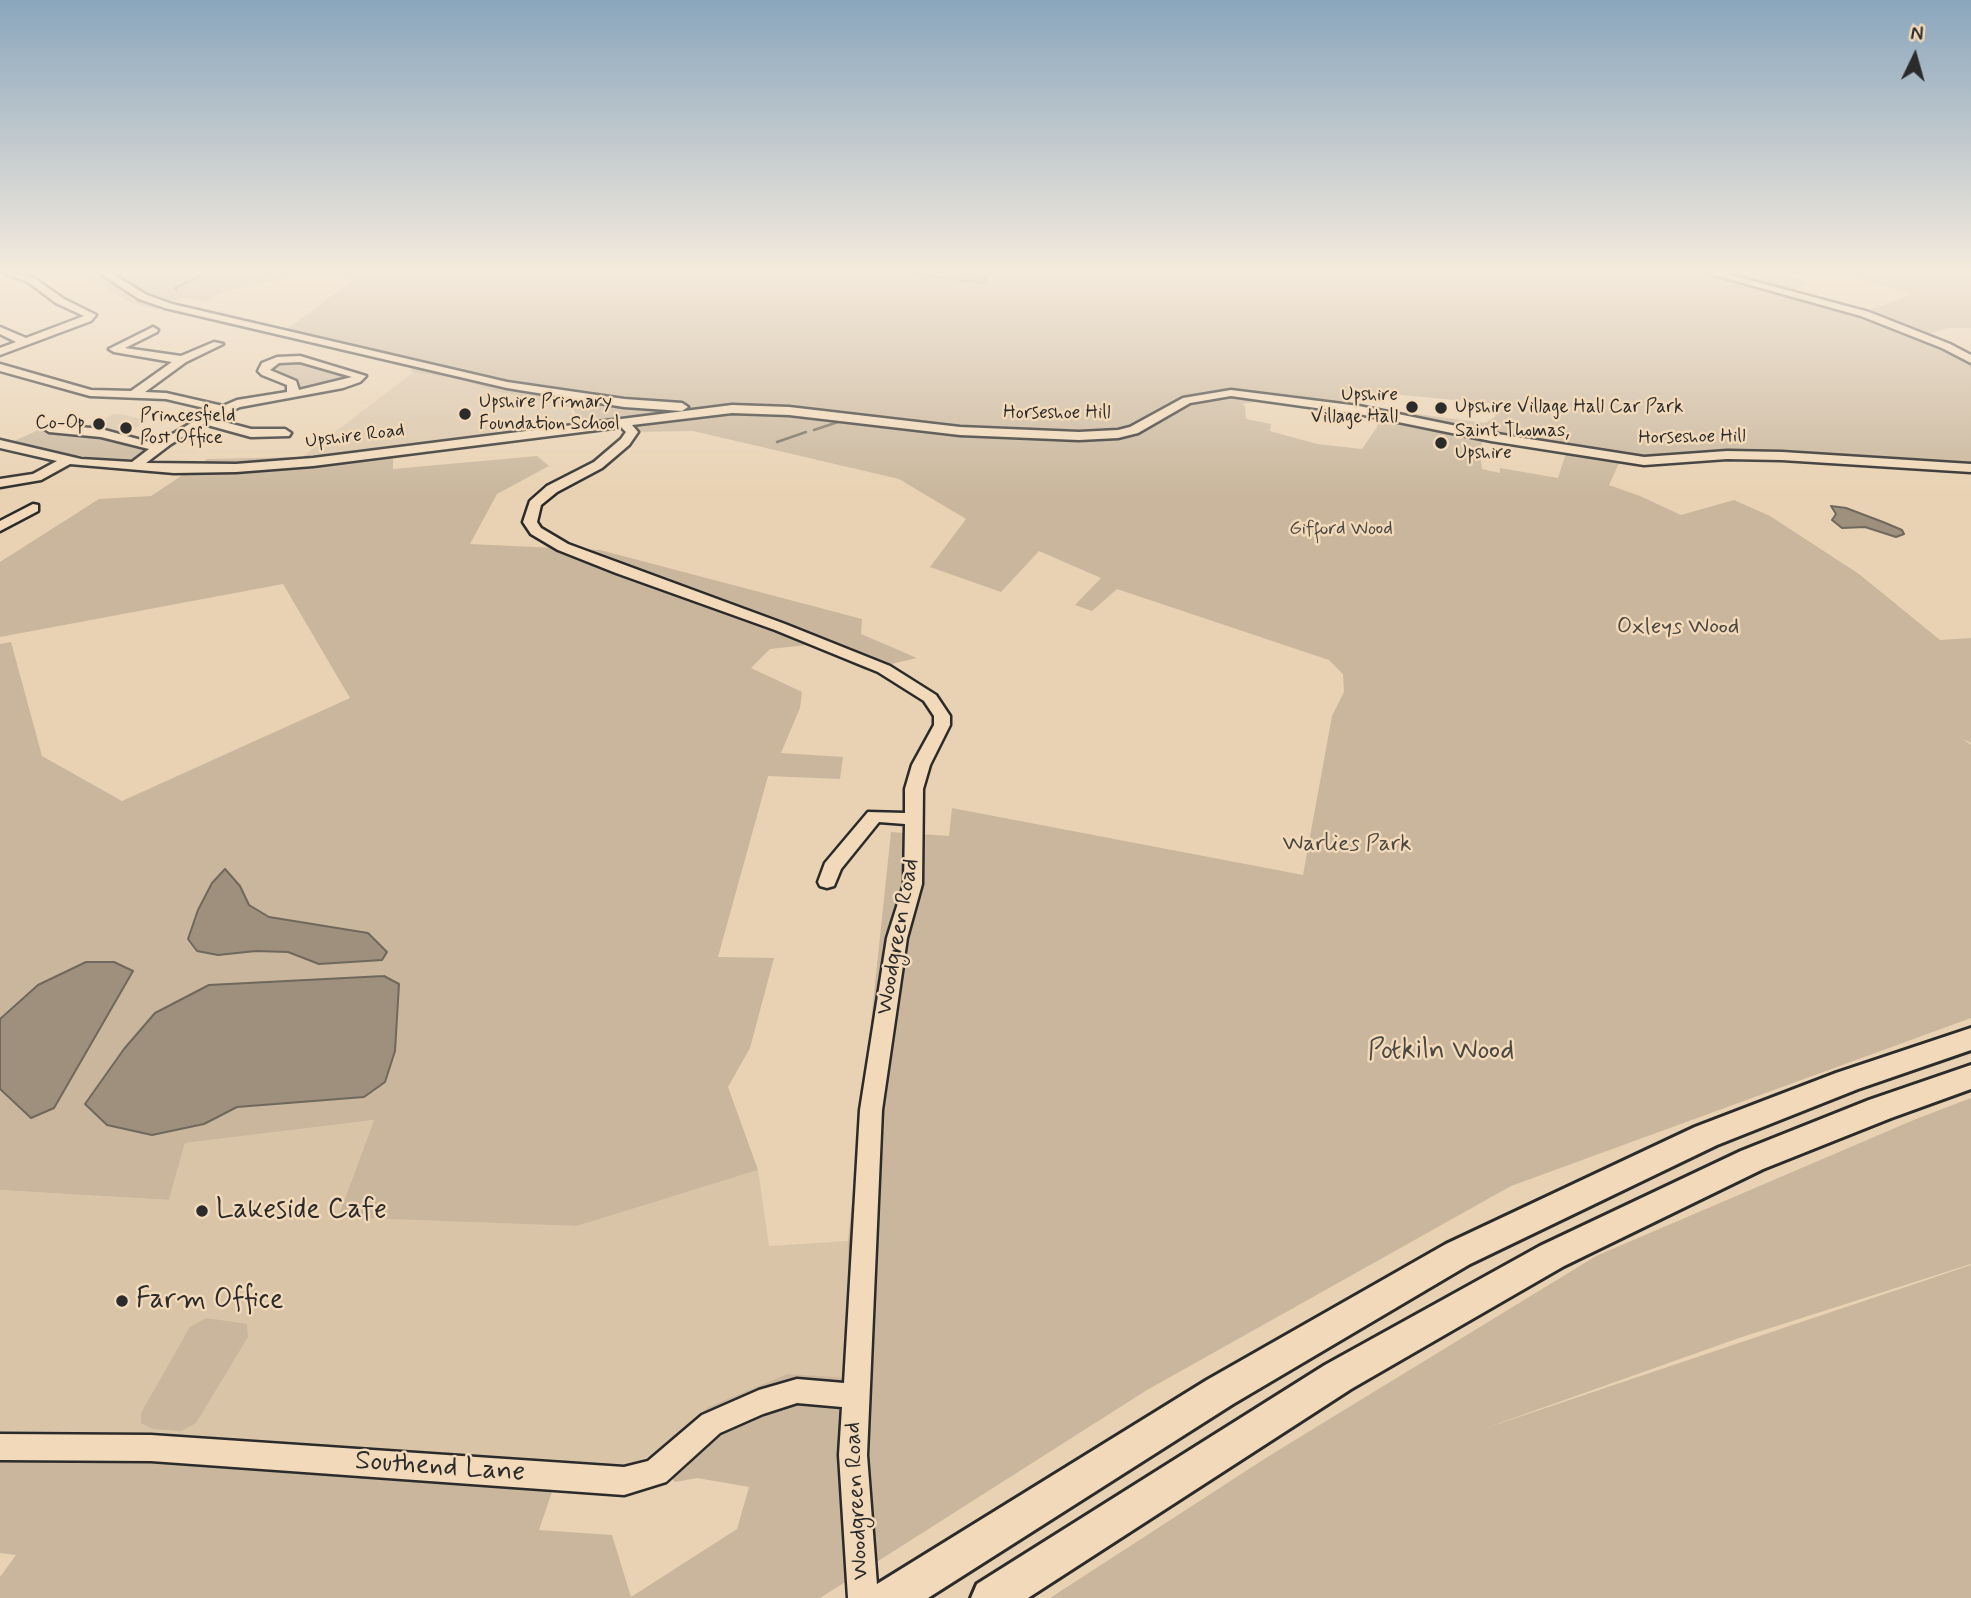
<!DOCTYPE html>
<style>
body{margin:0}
#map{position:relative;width:1971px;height:1598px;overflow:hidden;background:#e9d2b3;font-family:Mynerve,sans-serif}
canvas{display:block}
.north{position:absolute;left:1880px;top:21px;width:70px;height:70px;-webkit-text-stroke:5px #f1d9b9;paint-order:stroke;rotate:5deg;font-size:19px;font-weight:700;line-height:28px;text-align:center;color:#2b2b2b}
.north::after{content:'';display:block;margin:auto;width:24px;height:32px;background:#2b2b2b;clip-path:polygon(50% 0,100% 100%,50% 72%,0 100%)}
</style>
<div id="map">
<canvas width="1971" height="1598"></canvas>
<div class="north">N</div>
</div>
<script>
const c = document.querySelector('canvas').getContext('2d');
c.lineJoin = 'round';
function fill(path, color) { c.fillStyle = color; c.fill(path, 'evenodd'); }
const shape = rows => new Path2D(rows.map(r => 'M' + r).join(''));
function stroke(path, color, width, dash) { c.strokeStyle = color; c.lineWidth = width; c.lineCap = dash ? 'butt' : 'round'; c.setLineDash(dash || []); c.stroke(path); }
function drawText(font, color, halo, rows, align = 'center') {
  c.font = font + ' Mynerve,sans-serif'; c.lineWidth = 5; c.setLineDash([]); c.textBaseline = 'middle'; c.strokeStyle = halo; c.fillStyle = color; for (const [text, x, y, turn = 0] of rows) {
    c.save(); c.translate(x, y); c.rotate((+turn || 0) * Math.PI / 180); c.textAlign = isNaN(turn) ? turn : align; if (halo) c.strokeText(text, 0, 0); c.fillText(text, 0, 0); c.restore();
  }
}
fill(shape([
 [415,371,461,380,494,391,568,408,585,427,294,463],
 [114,414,119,414,148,420,124,435,84,427],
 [374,1120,338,1216,577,1226,758,1170,769,1246,848,1241,847,1379,787,1374,708,1407,653,1455,621,1467,0,1441,0,1190,169,1200,185,1143]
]), '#d9c4a8');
fill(shape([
 [76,272,1774,272,1811,283,1791,291,1864,312,1913,294,1842,274,1971,272,1971,328,1948,328,1921,336,1971,362,1971,471,1722,457,1644,461,1483,438,1480,453,1482,469,1500,473,1500,468,1558,478,1566,453,1620,461,1609,485,1640,496,1681,515,1734,500,1770,516,1859,574,1940,640,1971,638,1971,743,1963,739,1971,745,1971,1018,1511,1186,1147,1390,820,1598,0,1598,0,1577,16,1555,0,1553,0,1441,561,1465,539,1530,612,1535,631,1597,737,1529,749,1487,697,1478,675,1482,653,1455,708,1407,787,1374,847,1378,848,1241,891,832,949,836,952,808,1303,875,1332,716,1344,692,1343,674,1329,660,1117,589,1092,611,1075,605,1101,578,1039,551,1001,592,930,567,966,519,899,479,693,431,632,432,623,422,585,427,572,408,494,391,461,380,410,371,417,366,283,332,354,279,331,276,285,278,220,293,206,301,185,297,157,310,128,301],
 [1352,392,1391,394,1497,404,1495,417,1485,423,1401,412,1399,415,1377,415,1377,427,1362,449,1317,444,1270,431,1271,424,1246,419,1245,406,1242,404,1274,399,1344,408],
 [278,361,295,362,346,376,355,376,304,391,298,389,292,380,270,372,270,368],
 [72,426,102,430,162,443,138,464,5,445,45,427],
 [393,452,393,469,537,456,549,466,497,494,470,544,600,550,862,619,861,634,917,658,865,670,807,645,770,649,751,668,802,692,800,708,781,753,843,757,840,779,768,776,718,957,774,958,750,1048,728,1087,758,1170,577,1226,338,1217,374,1120,185,1143,169,1200,0,1190,0,644,11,642,42,756,122,801,350,698,283,584,0,637,0,562,99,499,151,496,207,459,303,457,296,462],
 [1971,1098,1971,1264,1739,1338,1480,1430,1971,1265,1971,1598,1050,1598,1269,1456,1596,1256,1916,1119],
 [206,1318,247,1324,248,1337,196,1423,181,1431,153,1429,141,1423,141,1413,190,1327]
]), '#c9b69c');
const water = shape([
 [918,272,942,272,988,276,983,283,914,274,918,272],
 [1831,506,1846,508,1883,522,1902,530,1904,534,1896,537,1865,527,1842,528,1832,520,1836,514,1831,506],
 [225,869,240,886,249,905,269,917,368,933,387,952,382,960,319,964,288,952,256,951,218,955,197,951,188,939,198,910,212,883,225,869],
 [86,962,114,962,133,971,54,1108,31,1118,0,1089,0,1019,38,985,86,962],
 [384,976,399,984,395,1051,385,1082,364,1097,237,1107,204,1124,152,1135,107,1125,85,1104,124,1049,155,1013,209,985,384,976]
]);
fill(water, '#9e907d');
stroke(water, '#70685c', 2);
stroke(shape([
 [255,272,272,274],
 [176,290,175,288,209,272],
 [814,430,841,421],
 [777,442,806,432]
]), '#70685c', 2.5);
const minor = shape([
 [1,272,15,272,34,278,64,299,96,315,91,321,0,355,0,348,16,342,0,334,0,327,26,338,84,316,56,303,28,282,1,272],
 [98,272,109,272,147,295,172,304,507,382,624,399,682,403,688,407,682,411,624,407,507,388,165,308,139,299,98,272],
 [1704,272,1719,272,1869,312,1950,344,1971,355,1971,363,1942,348,1861,316,1704,272],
 [153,327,158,330,157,332,125,348,181,356,214,342,223,344,186,362,145,392,166,393,223,406,237,400,287,392,287,385,262,375,258,371,262,363,277,357,300,356,366,376,360,382,343,388,240,407,213,419,251,429,285,429,291,433,289,436,251,437,204,424,171,444,146,463,236,464,313,458,732,405,789,407,960,427,1079,432,1118,430,1130,427,1183,398,1231,390,1359,406,1491,433,1644,457,1727,451,1782,452,1971,464,1971,472,1782,460,1727,459,1644,465,1491,441,1359,414,1231,396,1190,403,1138,433,1118,438,1079,440,960,435,789,415,732,413,632,425,638,432,629,445,602,468,557,492,541,505,537,522,541,528,568,544,785,624,890,666,936,695,950,716,950,725,930,765,923,789,922,884,907,938,882,1110,867,1455,878,1598,848,1598,839,1455,842,1407,797,1403,763,1414,720,1433,666,1482,624,1495,151,1461,0,1460,0,1434,151,1435,624,1467,648,1461,702,1415,759,1390,797,1379,844,1383,860,1110,887,938,904,884,905,824,879,822,841,869,834,886,827,888,820,886,818,882,825,863,868,812,905,813,905,789,912,765,934,725,934,716,924,701,878,672,775,630,616,573,558,550,531,534,523,522,530,501,547,486,594,462,621,439,626,432,621,427,313,466,236,472,174,473,70,464,41,480,0,487,0,479,33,474,57,461,0,448,0,440,81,459,132,462,149,449,101,437,49,432,43,428,49,424,101,429,156,444,213,410,166,399,90,396,0,371,0,364,91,390,131,391,172,362,114,352,109,349,153,327],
 [300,362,352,377,299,390,296,381,270,370,279,363,300,362],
 [33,504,38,505,38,511,0,531,0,521,33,504]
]);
const highway = shape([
 [1971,1028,1971,1050,1858,1089,1717,1145,1470,1264,1233,1404,928,1598,871,1598,877,1584,1207,1380,1446,1244,1695,1127,1836,1073,1971,1028],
 [1971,1065,1971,1089,1891,1118,1763,1169,1564,1266,1351,1389,1028,1598,971,1598,977,1584,1325,1365,1540,1246,1741,1151,1869,1100,1971,1065]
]);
stroke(minor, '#2b2b2b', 5);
stroke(highway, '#2b2b2b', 6);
fill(minor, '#f1d9b9');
fill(highway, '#f1d9b9');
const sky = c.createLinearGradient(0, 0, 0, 495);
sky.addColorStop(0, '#8aa6bd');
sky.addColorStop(0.55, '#f5ebdd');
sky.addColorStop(1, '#f5ebdd00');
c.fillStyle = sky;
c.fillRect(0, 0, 1971, 495);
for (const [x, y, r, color] of [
 [1412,407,7,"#2b2b2b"],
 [1441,408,7,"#2b2b2b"],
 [465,414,7,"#2b2b2b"],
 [99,424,7,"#2b2b2b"],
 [126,428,7,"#2b2b2b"],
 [1441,443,7,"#2b2b2b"],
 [202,1211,7,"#2b2b2b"],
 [122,1301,7,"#2b2b2b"]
]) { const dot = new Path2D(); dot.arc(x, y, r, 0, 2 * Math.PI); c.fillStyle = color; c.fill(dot); stroke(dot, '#f1d9b9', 2.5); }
drawText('19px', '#2b2b2b', '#f1d9b9', [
 ["Upshire",1398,396,"right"],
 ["Village Hall",1398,418,"right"],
 ["Upshire Primary",479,403],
 ["Foundation School",479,425],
 ["Upshire Village Hall Car Park",1455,408],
 ["Princesfield",140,417],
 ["Post Office",140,439],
 ["Co-Op",85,424,"right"],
 ["Saint Thomas,",1455,432],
 ["Upshire",1455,454]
], 'left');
drawText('19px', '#2b2b2b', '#f1d9b9', [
 ["Horseshoe Hill",1057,414],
 ["Upshire Road",355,437,-7],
 ["Horseshoe Hill",1692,438,-1]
]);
drawText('19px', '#4b4742', '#f1d9b9', [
 ["Gifford Wood",1341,530]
]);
drawText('23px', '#4b4742', '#f1d9b9', [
 ["Oxleys Wood",1678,628],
 ["Warlies Park",1347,845]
]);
drawText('23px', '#2b2b2b', '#f1d9b9', [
 ["Woodgreen Road",899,937,-80],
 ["Woodgreen Road",858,1501,-93]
]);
drawText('28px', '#4b4742', '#f1d9b9', [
 ["Potkiln Wood",1441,1052]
]);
drawText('28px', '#2b2b2b', '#f1d9b9', [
 ["Lakeside Cafe",216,1211],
 ["Farm Office",136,1301]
], 'left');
drawText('28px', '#2b2b2b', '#f1d9b9', [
 ["Southend Lane",440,1468,4]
]);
</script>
